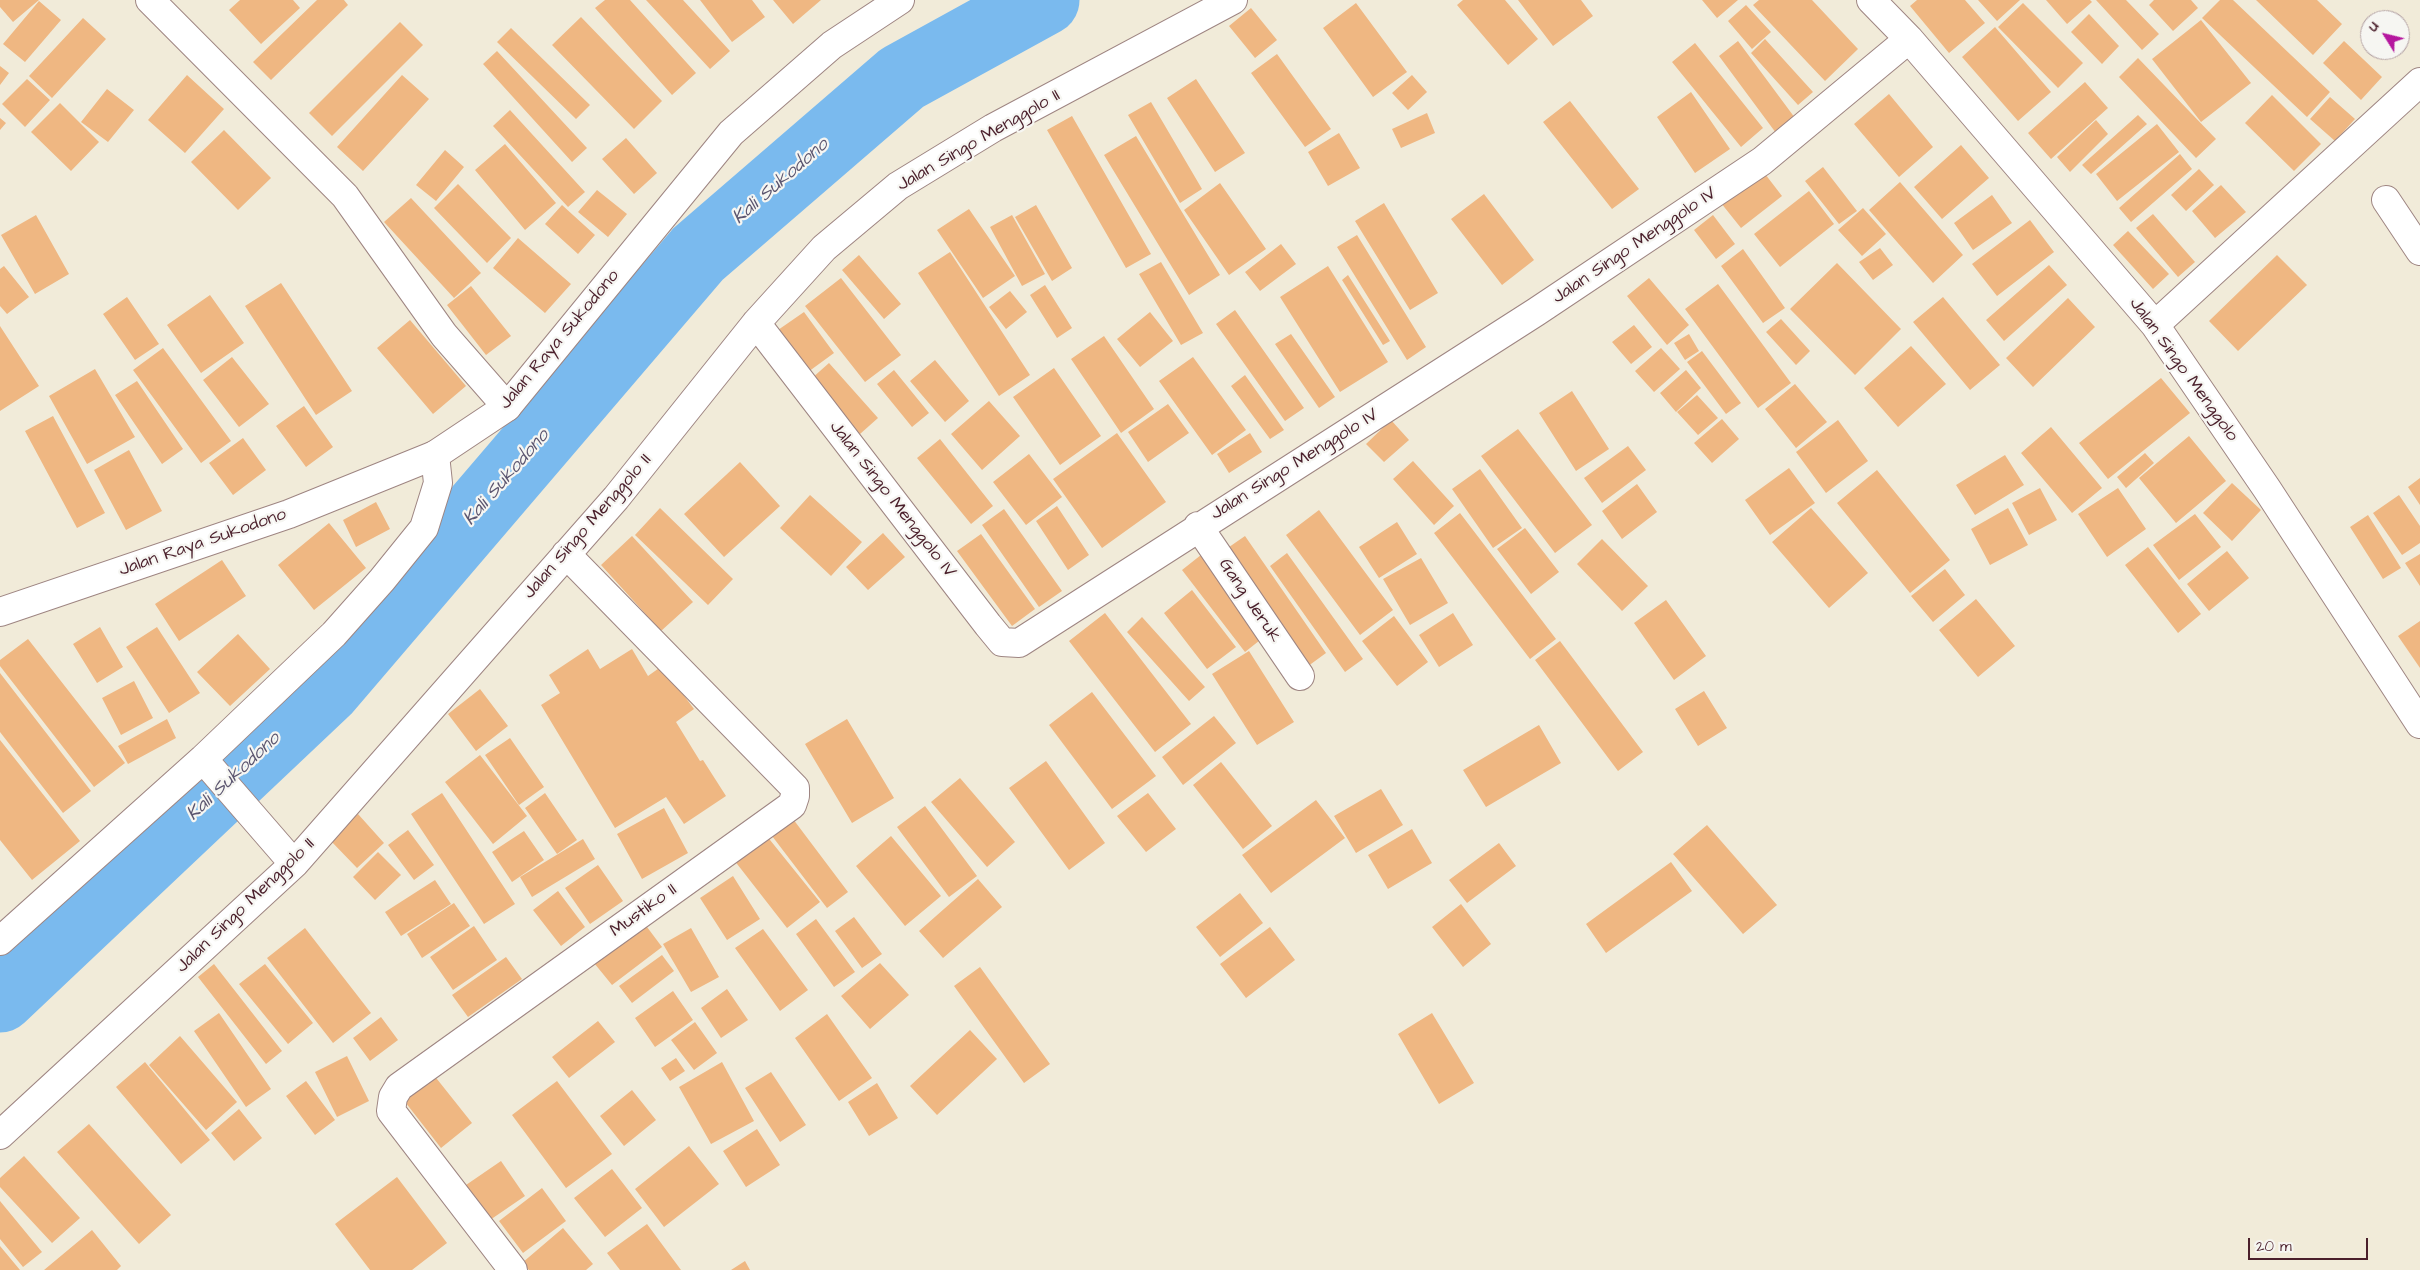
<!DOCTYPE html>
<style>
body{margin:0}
#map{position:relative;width:2420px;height:1270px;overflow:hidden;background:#f1ebd9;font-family:"Architects Daughter",sans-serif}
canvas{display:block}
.north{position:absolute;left:2360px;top:10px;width:50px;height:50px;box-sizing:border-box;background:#f6f6f2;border:1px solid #b1a0a2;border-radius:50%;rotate:306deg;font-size:14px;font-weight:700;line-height:20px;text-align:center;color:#4a1f2b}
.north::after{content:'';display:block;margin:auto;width:18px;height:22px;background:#b5179e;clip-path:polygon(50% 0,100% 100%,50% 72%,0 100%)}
.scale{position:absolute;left:2248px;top:1238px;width:120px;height:22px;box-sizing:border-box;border:2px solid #4a1f2b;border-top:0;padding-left:6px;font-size:15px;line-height:18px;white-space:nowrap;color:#4a1f2b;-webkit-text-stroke:4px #f6f6f2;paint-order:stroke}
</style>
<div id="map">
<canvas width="2420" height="1270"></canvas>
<div class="north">U</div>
<div class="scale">20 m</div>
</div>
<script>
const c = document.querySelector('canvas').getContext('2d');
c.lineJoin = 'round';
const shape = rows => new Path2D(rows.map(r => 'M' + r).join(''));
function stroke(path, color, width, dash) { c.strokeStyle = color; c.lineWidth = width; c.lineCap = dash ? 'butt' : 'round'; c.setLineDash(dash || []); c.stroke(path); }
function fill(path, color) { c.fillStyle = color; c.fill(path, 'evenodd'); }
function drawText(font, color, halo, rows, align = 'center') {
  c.font = font + ' "Architects Daughter",sans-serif'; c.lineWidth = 4.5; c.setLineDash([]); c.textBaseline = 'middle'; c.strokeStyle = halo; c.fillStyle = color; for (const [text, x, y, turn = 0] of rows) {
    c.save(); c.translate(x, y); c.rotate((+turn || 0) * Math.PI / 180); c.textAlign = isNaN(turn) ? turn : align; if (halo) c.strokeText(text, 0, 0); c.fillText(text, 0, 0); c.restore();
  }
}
stroke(shape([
 [0,997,326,689,698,254,902,78,1044,0]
]), '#7abaee', 71);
fill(shape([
 [0,0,39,0,13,22,0,7],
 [240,0,293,0,300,8,261,44,229,10],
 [317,0,344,0,348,5,271,80,253,62],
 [605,0,630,0,696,73,672,95,595,8],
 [646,0,683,0,730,51,710,69],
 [700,0,752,0,765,17,732,42],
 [773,0,821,0,793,24],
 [1463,0,1505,0,1538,39,1508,65,1457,5],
 [1518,0,1581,0,1593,16,1553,46],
 [1702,0,1738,0,1717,18],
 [1759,0,1812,0,1858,49,1825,81,1753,5],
 [1917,0,1965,0,1985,23,1949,53,1910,6],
 [1978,0,2020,0,1997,21],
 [2046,0,2090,0,2092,2,2067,24],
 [2096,0,2126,0,2159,34,2142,50],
 [2154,0,2191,0,2198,8,2173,31,2149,5],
 [2220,0,2233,0,2330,92,2307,117,2202,18],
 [2256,0,2317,0,2342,24,2313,55],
 [39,1,61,20,25,62,3,44],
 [1356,3,1407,72,1373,97,1323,28],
 [2023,3,2083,63,2058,88,1998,27],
 [1746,5,1771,32,1752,49,1728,21],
 [1251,8,1277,40,1255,58,1229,26],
 [2089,14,2119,46,2102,64,2071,32],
 [581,17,662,101,634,129,552,45],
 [83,18,106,39,52,98,29,76],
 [2201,20,2251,83,2201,122,2152,59],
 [400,22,423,45,332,136,309,113],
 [1995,27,2051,92,2018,121,1962,57],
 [511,28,590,105,576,119,497,42],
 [1765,39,1813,92,1798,105,1751,53],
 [1738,41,1795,118,1776,133,1719,56],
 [2344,41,2382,77,2361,100,2323,63],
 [1695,43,1763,128,1741,147,1672,62],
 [497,51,587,148,572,162,483,64],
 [1277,54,1331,129,1305,147,1251,73],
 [2138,58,2216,139,2196,158,2119,77],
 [0,66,9,73,0,85],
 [187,75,224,109,185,153,148,120],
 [402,75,429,99,363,171,337,147],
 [1412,75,1427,92,1408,110,1392,93],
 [27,79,50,100,25,127,2,104],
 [1196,79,1245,153,1215,172,1167,98],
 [2085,82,2108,108,2051,159,2028,133],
 [107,89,134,110,108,142,81,122],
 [1691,92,1730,149,1695,173,1657,117],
 [1889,94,1933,147,1899,177,1854,124],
 [2272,95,2321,144,2294,171,2245,123],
 [2330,97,2355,119,2335,141,2310,119],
 [1570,101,1639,189,1612,209,1543,122],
 [1151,102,1202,189,1180,203,1128,115],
 [60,103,99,142,71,171,31,132],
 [510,110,585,192,568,207,493,126],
 [1427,113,1435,133,1401,148,1392,129],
 [2138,115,2147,124,2091,174,2082,165],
 [1072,116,1151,254,1126,268,1047,130],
 [0,118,6,123,0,130],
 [2096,120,2108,134,2070,172,2057,157],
 [2157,124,2179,152,2117,201,2096,174],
 [224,130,271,178,238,210,191,162],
 [1339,133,1360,168,1328,186,1308,152],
 [1136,136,1220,275,1189,295,1104,155],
 [626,138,657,173,634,194,602,159],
 [505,144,556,203,525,230,475,170],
 [1961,145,1989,178,1942,219,1914,187],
 [445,150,464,167,436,201,416,185],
 [2180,154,2192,169,2131,222,2119,208],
 [1823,167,1857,211,1839,224,1805,181],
 [2199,169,2214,185,2186,211,2171,195],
 [1762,170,1782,196,1741,228,1721,203],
 [1900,182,1963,255,1933,283,1869,210],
 [1220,183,1266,249,1229,275,1184,210],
 [458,184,511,238,487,263,434,208],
 [2221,185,2246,212,2215,238,2192,211],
 [597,190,627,214,608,237,578,212],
 [1809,191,1834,224,1780,267,1754,234],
 [1484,194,1534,260,1502,285,1451,219],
 [1992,195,2012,223,1973,250,1954,223],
 [411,198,481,273,454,298,384,222],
 [1384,203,1438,293,1410,310,1355,221],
 [562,205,595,235,578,254,545,224],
 [1036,205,1072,268,1052,281,1015,217],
 [1863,208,1886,234,1862,256,1838,230],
 [969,209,1015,276,983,298,937,230],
 [2153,214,2195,262,2178,277,2136,228],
 [36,215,69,274,35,294,1,235],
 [1012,215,1045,274,1022,286,990,227],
 [1713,215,1735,244,1716,259,1694,230],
 [2030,220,2054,252,1997,296,1972,264],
 [2128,231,2169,274,2153,289,2113,245],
 [1357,235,1426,347,1407,360,1337,247],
 [518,238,571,284,545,313,493,268],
 [1281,244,1296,264,1260,291,1245,272],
 [1880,248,1893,265,1873,280,1859,262],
 [1743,249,1785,308,1763,323,1721,266],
 [950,252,1030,375,999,396,918,273],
 [859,255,901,304,884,319,842,270],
 [2277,255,2307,285,2238,351,2209,321],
 [1161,262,1203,333,1181,345,1139,274],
 [1837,263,1901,329,1855,375,1790,309],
 [2049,265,2067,285,2004,341,1986,320],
 [4,266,29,297,7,314,0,306,0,269],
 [1328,266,1388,362,1340,392,1280,297],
 [1348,275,1390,341,1383,345,1342,280],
 [841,278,901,355,865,382,805,306],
 [1649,278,1689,325,1667,345,1627,296],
 [281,283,352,391,316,415,245,306],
 [1718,284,1791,383,1758,408,1685,309],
 [1045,285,1072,328,1057,338,1030,295],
 [471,286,511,336,486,355,447,305],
 [1010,291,1027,312,1006,329,989,307],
 [210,295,244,343,201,373,167,325],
 [127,297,159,344,135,360,103,314],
 [1943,297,2000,365,1970,390,1913,322],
 [2068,298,2095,327,2033,387,2006,358],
 [1235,310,1304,408,1285,421,1216,324],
 [804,312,834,353,808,372,778,330],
 [1150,312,1173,341,1140,367,1117,339],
 [1781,319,1810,351,1796,365,1766,332],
 [410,320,466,386,433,414,377,348],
 [1634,325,1652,347,1631,364,1612,342],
 [0,326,39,386,0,411],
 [1291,334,1335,397,1319,408,1275,344],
 [1689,334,1699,351,1685,360,1674,343],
 [1104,336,1154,409,1121,433,1071,359],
 [1911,346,1946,384,1898,427,1864,388],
 [163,348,231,441,201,463,133,370],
 [1661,348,1680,369,1654,392,1635,371],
 [1702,351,1741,403,1726,414,1687,362],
 [232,357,269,404,239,427,203,380],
 [1193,357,1246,430,1212,455,1159,381],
 [935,360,969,401,945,422,910,381],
 [829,363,878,418,860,434,811,379],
 [1054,368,1101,436,1060,465,1013,397],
 [95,369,135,437,87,464,49,396],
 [894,370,929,413,912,427,877,384],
 [1686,370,1701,388,1676,412,1660,393],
 [1245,375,1284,430,1270,439,1231,386],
 [2161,378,2190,413,2108,479,2079,443],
 [137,381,183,449,162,464,115,395],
 [1795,384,1827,422,1796,448,1765,409],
 [1572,391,1609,449,1576,471,1539,413],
 [1697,395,1718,418,1698,435,1677,412],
 [989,401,1020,436,982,470,951,434],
 [1168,404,1189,433,1148,462,1128,432],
 [304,406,333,447,306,467,276,426],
 [53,416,105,513,77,528,25,431],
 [1722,419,1739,439,1712,463,1694,443],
 [1391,420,1409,440,1384,462,1366,444],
 [1838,420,1868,461,1826,493,1796,452],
 [2051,427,2102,488,2072,513,2021,453],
 [1518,429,1592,525,1555,553,1481,456],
 [1117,433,1166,502,1102,548,1053,479],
 [1250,433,1262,452,1229,473,1217,454],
 [2189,436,2226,481,2176,523,2139,478],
 [243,438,266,470,233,495,209,463],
 [940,439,993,506,971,524,917,458],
 [1628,446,1646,470,1602,503,1584,478],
 [129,450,162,511,126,530,94,470],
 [2145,453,2154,463,2126,488,2117,477],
 [1029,454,1062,497,1026,525,993,482],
 [2005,455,2024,485,1975,515,1956,485],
 [1413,461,1454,506,1434,525,1393,479],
 [740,462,780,506,724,557,684,514],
 [1789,468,1815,503,1770,535,1745,500],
 [1480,469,1522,528,1493,548,1452,489],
 [1877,470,1950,560,1910,593,1837,503],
 [2420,478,2420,505,2408,487],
 [2232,483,2261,510,2232,541,2203,513],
 [1637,484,1657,512,1622,539,1602,511],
 [2040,488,2057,520,2029,535,2012,503],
 [2118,488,2146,529,2107,557,2078,514],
 [810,495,862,542,831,576,780,528],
 [2399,495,2420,526,2420,543,2402,555,2373,513],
 [376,502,390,529,356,547,343,520],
 [1057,506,1089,555,1068,570,1036,521],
 [660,508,733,579,708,605,635,535],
 [1811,508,1868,573,1829,608,1772,542],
 [2008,508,2028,545,1990,565,1971,529],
 [1004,509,1062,591,1039,607,982,525],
 [1319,510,1393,610,1360,635,1286,535],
 [1460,513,1556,639,1530,659,1434,533],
 [2195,514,2221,547,2179,580,2153,545],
 [2368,515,2401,568,2383,579,2350,527],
 [1397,522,1417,554,1379,578,1359,547],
 [329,523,366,568,314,610,278,565],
 [1525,528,1559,572,1531,594,1497,549],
 [883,533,905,557,868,590,846,567],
 [981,534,1035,609,1012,626,957,551],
 [632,536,693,602,661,631,601,565],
 [1245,536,1326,653,1300,672,1219,554],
 [1602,539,1648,586,1622,611,1577,564],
 [2148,547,2201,614,2178,633,2125,565],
 [1206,551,1269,633,1245,652,1182,570],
 [2227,551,2249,578,2209,611,2187,584],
 [1287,553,1363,659,1345,672,1270,566],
 [2420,554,2420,586,2405,563],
 [1421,558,1448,603,1410,625,1383,579],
 [222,560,246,596,179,641,155,604],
 [1945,569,1965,595,1933,622,1911,596],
 [1192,590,1236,647,1207,669,1164,613],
 [1976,599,2015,646,1978,677,1939,630],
 [1666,600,1706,656,1674,680,1634,623],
 [1105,613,1191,724,1155,752,1069,641],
 [1453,613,1473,645,1439,667,1419,635],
 [1394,616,1428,662,1397,686,1362,641],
 [1142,617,1205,687,1189,701,1127,632],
 [2420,621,2420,668,2398,636],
 [100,627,123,667,97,683,73,644],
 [157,627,200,693,169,713,126,647],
 [238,634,270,669,230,706,197,672],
 [28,639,125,763,94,787,0,666,0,660],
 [1560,641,1643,752,1618,771,1535,660],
 [588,649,600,669,632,649,648,676,662,666,694,709,676,722,700,761,703,760,726,796,684,824,666,797,615,828,541,705,560,693,549,675],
 [1249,651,1294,722,1257,745,1212,674],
 [0,673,91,791,63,813,0,732],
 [134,681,153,718,121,735,102,698],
 [480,689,508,726,476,751,448,714],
 [1704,691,1727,728,1698,746,1675,709],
 [1092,692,1156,776,1112,809,1049,725],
 [1214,716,1236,743,1183,785,1162,757],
 [167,719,176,738,128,764,118,746],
 [847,719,894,798,852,823,805,744],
 [1539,725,1561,763,1486,807,1463,770],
 [510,738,544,787,519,805,485,755],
 [0,740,80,841,32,880,0,840],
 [480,755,527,816,493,844,445,782],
 [1046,761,1105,843,1069,870,1009,788],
 [1221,762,1272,826,1243,849,1193,785],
 [960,778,1015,842,987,867,931,802],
 [1381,789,1403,825,1356,853,1334,816],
 [442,793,515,904,484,924,411,814],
 [545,793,577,840,557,854,525,808],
 [1148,793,1176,829,1146,852,1117,816],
 [1316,800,1345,838,1271,893,1242,855],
 [925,806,977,876,949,897,897,827],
 [664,808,688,853,642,879,617,834],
 [358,814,384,843,357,868,330,840],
 [790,815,848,892,827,908,769,832],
 [1707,825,1777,905,1743,934,1673,854],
 [1412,829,1432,863,1388,889,1368,855],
 [408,830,434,865,414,880,388,845],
 [524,831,544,860,512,882,492,852],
 [766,835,820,902,787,928,734,860],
 [891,836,941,896,905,926,856,866],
 [583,839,595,859,532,897,520,877],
 [1499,843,1516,866,1467,903,1449,880],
 [378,852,401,875,375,900,353,877],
 [1671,862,1692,891,1606,953,1586,924],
 [598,865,623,901,590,924,565,888],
 [733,876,760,919,727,940,700,898],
 [978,879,1002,907,943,958,919,931],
 [435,880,451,904,401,936,385,912],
 [558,891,585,927,561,946,533,910],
 [1240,893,1263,923,1220,957,1196,927],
 [454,903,470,926,422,958,407,934],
 [1461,904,1491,944,1463,967,1432,927],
 [854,917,882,954,862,968,835,931],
 [641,919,662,947,612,985,590,958],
 [816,919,855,972,834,987,796,934],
 [474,926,497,960,453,990,430,957],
 [1270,927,1295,960,1246,998,1220,964],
 [305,928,371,1013,333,1043,267,958],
 [691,928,719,977,691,992,663,944],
 [763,929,808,990,780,1011,735,948],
 [662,955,674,971,632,1003,619,986],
 [506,957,522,979,468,1017,452,995],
 [880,963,909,995,870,1029,841,996],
 [214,964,282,1051,266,1064,198,977],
 [265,964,313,1023,288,1044,239,984],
 [980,967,1050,1064,1024,1083,954,986],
 [727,989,748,1020,721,1038,701,1008],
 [673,991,693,1020,655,1047,635,1018],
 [219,1013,271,1089,246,1107,194,1031],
 [1432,1013,1474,1083,1439,1104,1398,1034],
 [827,1014,872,1078,839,1101,795,1038],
 [381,1017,398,1040,370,1061,353,1038],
 [598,1021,615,1042,569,1078,552,1057],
 [695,1022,717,1053,694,1070,671,1040],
 [970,1030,997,1059,937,1115,910,1086],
 [180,1036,237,1102,206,1130,149,1065],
 [347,1056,369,1101,337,1117,315,1072],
 [676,1058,685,1071,670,1081,661,1068],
 [145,1062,210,1140,181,1164,116,1087],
 [722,1062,754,1121,711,1144,679,1087],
 [771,1072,806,1125,780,1142,745,1088],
 [433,1074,472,1123,441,1148,402,1098],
 [306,1081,335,1120,315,1135,286,1096],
 [557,1081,612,1154,566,1188,512,1115],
 [877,1083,898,1118,869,1136,848,1102],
 [632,1090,656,1120,624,1146,600,1116],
 [239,1109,262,1138,234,1161,211,1133],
 [89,1124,171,1215,139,1244,57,1152],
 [757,1129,780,1165,746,1187,723,1151],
 [689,1146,719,1184,664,1227,635,1189],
 [24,1156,80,1218,52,1243,0,1187,0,1178],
 [501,1161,525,1196,490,1220,466,1185],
 [612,1169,642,1208,605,1237,574,1198],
 [397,1177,447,1243,412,1270,370,1270,335,1224],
 [542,1188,566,1221,523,1253,499,1221],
 [0,1201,42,1252,23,1267,0,1239],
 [647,1224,681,1270,620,1270,607,1253],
 [563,1228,593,1264,586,1270,529,1270,522,1263],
 [92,1230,121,1266,117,1270,44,1270],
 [0,1246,20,1270,0,1270],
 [745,1261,750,1270,731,1270]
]), '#efb782');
const minor = shape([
 [150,0,345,196,444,335,507,407],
 [1871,0,1909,39,2155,325,2267,489,2420,724],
 [2386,200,2420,251],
 [756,323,988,625,1002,642,1019,643,1536,312,1762,161,1909,39],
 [2155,325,2420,82],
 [1198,526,1300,676],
 [203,759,294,864],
 [0,941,203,759,334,634,382,580,424,528,438,483,435,455],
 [0,1135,294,864,616,498,756,323,824,248,898,186,993,128,1233,0],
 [513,1270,391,1111,393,1097,399,1087,792,805,795,796,795,788,566,554]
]);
const major = shape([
 [0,612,289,514,435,455,507,407,731,133,832,45,900,0]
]);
stroke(minor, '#9e8582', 30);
stroke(major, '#9e8582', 30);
stroke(minor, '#fff', 28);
stroke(major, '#fff', 28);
drawText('18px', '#4a1f2b', '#f6f6f2', [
 ["Jalan Singo Menggolo II",979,141,-30],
 ["Jalan Singo Menggolo IV",1635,246,-34],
 ["Jalan Raya Sukodono",560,340,-50],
 ["Jalan Singo Menggolo",2183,370,54],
 ["Jalan Singo Menggolo IV",1295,465,-32],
 ["Jalan Singo Menggolo IV",892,500,52],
 ["Jalan Singo Menggolo II",588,527,-49],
 ["Jalan Raya Sukodono",203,543,-19],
 ["Gang Jeruk",1249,601,56],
 ["Jalan Singo Menggolo II",246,906,-44],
 ["Mustiko II",644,911,-36]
]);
drawText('italic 19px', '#5b556f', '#f6f6f2', [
 ["Kali Sukodono",781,182,-41],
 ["Kali Sukodono",507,478,-49],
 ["Kali Sukodono",234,777,-43]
]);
</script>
